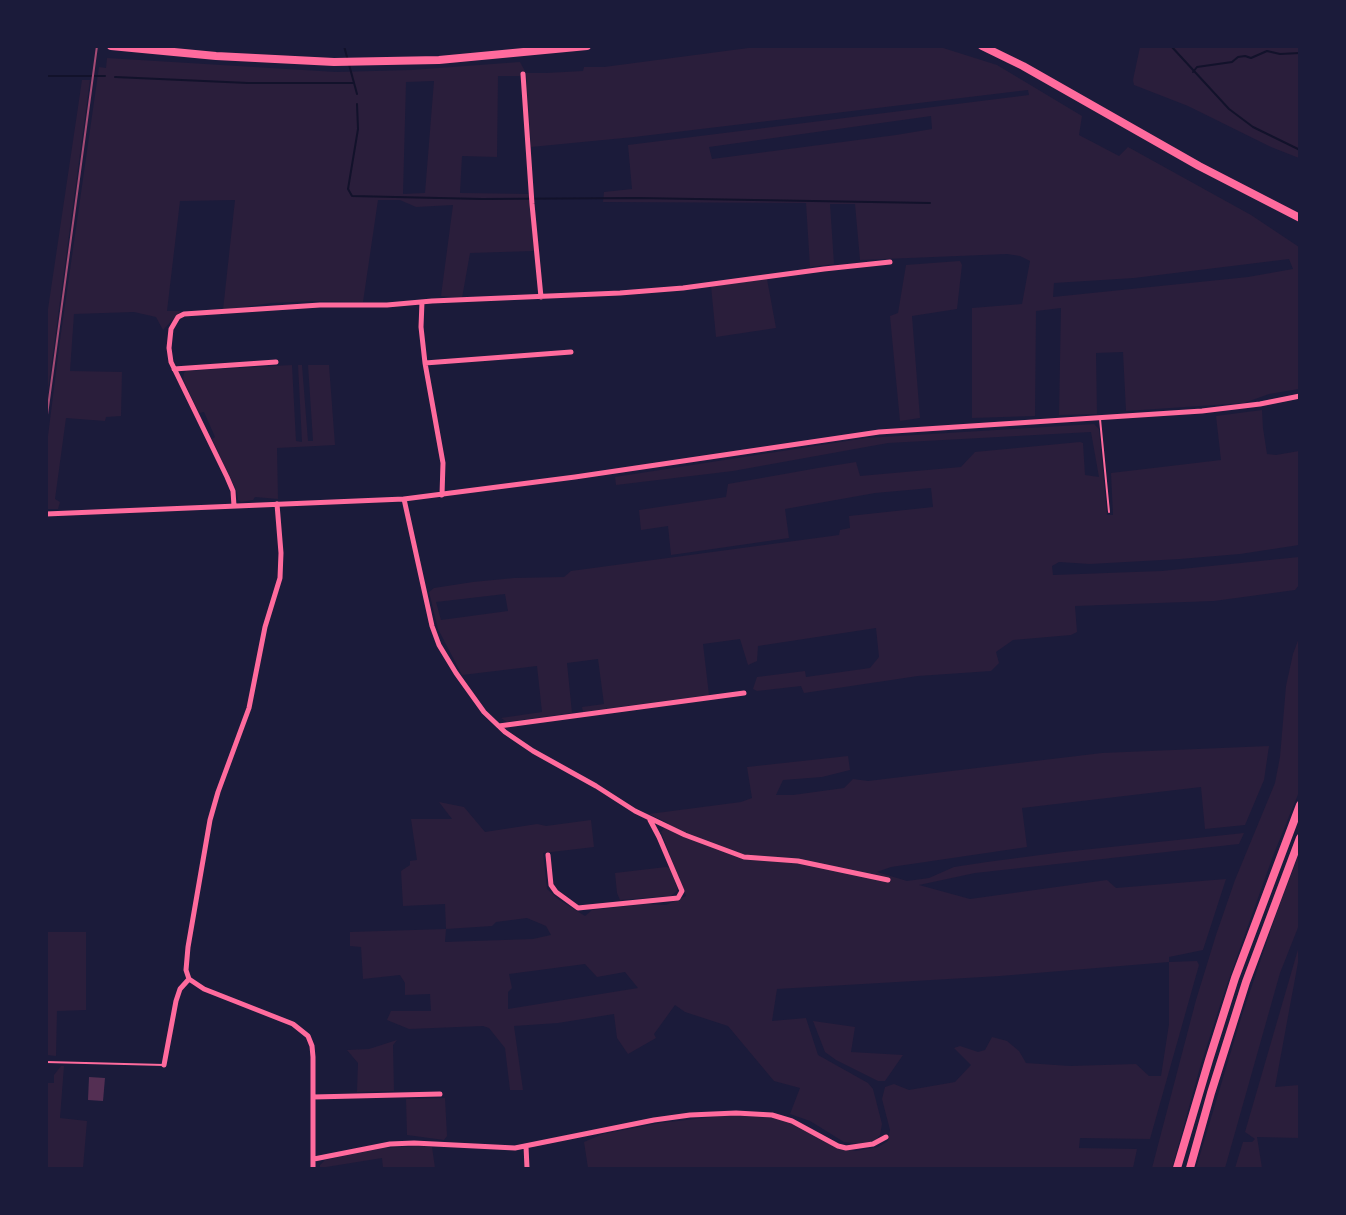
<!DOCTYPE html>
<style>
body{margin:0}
#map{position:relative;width:1346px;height:1215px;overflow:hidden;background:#1b1b3a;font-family:"IBM Plex Sans",sans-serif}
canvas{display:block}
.frame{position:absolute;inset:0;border:48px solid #1b1b3a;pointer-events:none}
</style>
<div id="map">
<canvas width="1346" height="1215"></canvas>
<div class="frame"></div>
</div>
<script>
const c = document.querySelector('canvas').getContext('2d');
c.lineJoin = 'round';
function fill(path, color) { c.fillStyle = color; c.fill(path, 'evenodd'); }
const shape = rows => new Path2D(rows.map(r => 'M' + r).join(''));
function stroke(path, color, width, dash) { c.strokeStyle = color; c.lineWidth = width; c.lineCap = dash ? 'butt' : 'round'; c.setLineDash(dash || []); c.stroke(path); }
fill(shape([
 [756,47,940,47,997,65,1082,116,1079,135,1119,156,1128,147,1251,215,1299,247,1299,389,1269,394,1244,403,1126,411,1123,352,1096,353,1097,414,1059,415,1061,308,1036,311,1035,416,972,418,972,308,1022,304,1030,261,1020,256,1007,254,860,260,855,204,830,204,834,264,810,267,806,203,603,202,604,192,632,189,628,145,1029,95,1028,90,634,137,531,147,526,74,519,76,498,76,497,157,462,156,460,193,530,194,534,251,470,253,462,298,441,296,453,205,416,207,400,200,378,200,363,302,316,301,271,303,223,310,235,200,180,201,167,311,181,311,163,330,156,317,134,312,74,314,70,371,122,372,121,416,106,417,105,421,66,418,55,499,60,502,58,509,47,509,47,444,60,340,99,67,106,68,107,58,336,72,412,70,520,62,526,73,546,73,583,71,584,67,604,67],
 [434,81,425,193,403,194,406,82],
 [931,116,932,129,896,135,712,159,709,147],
 [1289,259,1293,269,1248,277,1053,297,1054,283,1134,278],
 [1140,47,1299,47,1299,158,1271,147,1188,106,1134,85,1133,80],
 [82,80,90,80,47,397,47,316],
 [960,261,962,265,957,309,912,316,920,418,900,421,890,316,898,313,906,265],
 [767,279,776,328,716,337,711,286],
 [292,365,296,441,302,442,298,365,302,365,308,441,313,441,308,365,329,365,335,445,277,448,278,499,255,497,253,500,241,502,238,500,237,492,212,439,215,437,204,412,199,413,183,379,184,373,186,371],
 [1262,410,1263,428,1267,454,1276,455,1299,451,1299,545,1240,554,1180,559,1090,564,1059,562,1052,566,1053,575,1162,571,1299,557,1299,585,1295,590,1214,601,1075,606,1077,632,1071,635,1013,640,996,652,999,663,991,671,918,676,804,693,801,686,757,691,753,689,757,677,805,671,806,677,870,668,879,657,876,628,758,646,757,661,748,665,740,639,703,644,709,695,583,712,582,707,604,704,598,659,567,663,572,713,507,722,501,718,542,712,537,666,462,675,438,629,429,592,434,588,473,582,514,578,564,577,571,571,839,535,840,530,850,528,849,516,933,507,931,488,875,493,785,509,789,538,671,555,668,526,641,530,639,510,726,497,728,484,818,468,856,462,860,476,961,467,975,452,1080,442,1083,443,1085,475,1099,477,1091,432,888,443,733,471,616,485,615,477,866,438,1094,424,1099,429,1107,515,1113,515,1111,473,1221,460,1216,416],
 [505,594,508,611,441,620,436,602],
 [1299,638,1299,792,1273,856,1224,993,1201,1064,1172,1168,1152,1168,1196,1000,1216,935,1235,880,1275,783,1280,757,1286,686,1293,654],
 [1269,746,1264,780,1245,825,1205,829,1201,787,1022,808,1027,847,891,867,877,872,907,881,929,878,954,867,987,862,1063,852,1244,833,1239,844,975,873,919,885,970,899,1107,880,1116,888,1226,879,1203,950,1169,957,1169,962,1197,961,1199,965,1150,1139,1080,1138,1079,1148,1137,1149,1133,1168,588,1168,584,1142,603,1134,660,1123,730,1115,786,1119,832,1145,855,1151,878,1147,888,1141,890,1130,882,1099,885,1087,894,1084,909,1090,955,1082,971,1065,954,1048,960,1046,978,1052,985,1050,992,1037,1007,1041,1019,1051,1026,1063,1070,1066,1136,1064,1149,1076,1161,1076,1169,1024,1169,962,1000,976,777,989,772,1021,806,1018,818,1055,868,1083,873,1089,882,1124,880,1135,875,1141,861,1144,844,1142,810,1121,790,1114,800,1088,774,1081,728,1026,685,1012,675,1005,654,1034,656,1038,628,1054,617,1038,614,1014,558,1023,514,1026,523,1090,510,1090,505,1048,489,1028,483,1026,409,1029,387,1020,391,1011,431,1011,430,994,405,995,405,983,400,975,363,979,361,947,350,946,350,932,446,929,445,904,403,906,401,871,410,865,410,861,417,860,411,819,452,819,439,802,464,807,485,832,537,824,546,826,591,820,594,847,543,853,547,889,558,899,585,916,592,910,646,904,666,905,686,896,661,832,668,823,649,814,741,802,752,798,747,767,848,756,850,770,822,777,783,780,776,795,793,795,844,788,853,779,868,781,1102,753],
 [527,918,546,926,551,935,533,939,445,942,446,929,492,926,496,922],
 [585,964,597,977,625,972,638,988,508,1009,508,992,512,988,509,974],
 [1299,854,1299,925,1280,973,1225,1168,1196,1168,1241,1018,1278,909],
 [666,867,670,868,677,887,677,891,671,896,620,900,617,893,615,873],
 [47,932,86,932,86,1010,57,1011,56,1056,47,1055],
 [1299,946,1299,957,1275,1087,1299,1085,1299,1138,1257,1137,1262,1168,1235,1168,1243,1142,1252,1142,1255,1139,1245,1132],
 [813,1021,855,1027,851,1052,903,1055,885,1081,878,1081,836,1060,825,1052],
 [397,1040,393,1045,394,1091,357,1092,358,1063,347,1050,369,1049],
 [61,1066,64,1066,60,1118,87,1121,83,1168,47,1168,47,1083,54,1083,54,1075],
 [445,1098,447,1136,444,1140,407,1135,406,1099],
 [419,1146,432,1147,435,1168,383,1168,382,1158,320,1168,320,1165,325,1160,382,1148]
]), '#2a1e3b');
stroke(shape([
 [344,46,357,94],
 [1171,46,1229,109,1253,127,1300,150],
 [1193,72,1197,67,1232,62,1238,57,1245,56,1251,58,1267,51,1280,54,1300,53],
 [46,76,105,76],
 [115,77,248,83,354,83],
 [357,104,358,129,348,189,352,196,482,199,637,198,930,203]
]), '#12122b', 2);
fill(shape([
 [89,1077,105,1078,103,1101,88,1100]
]), '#542f53');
stroke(shape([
 [1100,419,1109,512],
 [46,1062,164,1065]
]), '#ff6b9d', 2);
stroke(shape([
 [523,74,532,204,541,297],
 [422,302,421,327,425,363,443,463,442,495],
 [425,363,571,352],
 [174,369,276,362],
 [404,499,432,626,439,645,456,673,484,712,505,732,533,751,596,786,635,811,685,835,744,857,798,861,888,880],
 [234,506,233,491,227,477,171,362,169,348,171,329,178,317,184,314,320,305,387,305,432,301,620,293,683,288,824,269,890,262],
 [46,514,404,499,575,477,879,432,1202,411,1260,404,1300,396],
 [499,726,744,693],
 [548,855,551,885,556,892,578,908,678,898,682,891,659,837,650,820],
 [189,979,186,970,188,947,210,820,218,792,249,708,265,627,280,578,281,553,277,504],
 [189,979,204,989,293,1024,308,1036,312,1046,313,1057,313,1168],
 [164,1065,176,1001,180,989,189,979],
 [313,1097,440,1094],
 [526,1146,527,1168],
 [314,1159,390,1144,414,1143,515,1148,654,1120,690,1115,736,1113,772,1115,792,1121,838,1146,846,1148,873,1144,886,1137]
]), '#ff6b9d', 5);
stroke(shape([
 [111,46,216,56,334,62,439,60,587,46],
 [982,46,1023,66,1199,166,1300,218]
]), '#ff6b9d', 8);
stroke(shape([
 [1177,1168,1209,1060,1235,978,1300,805],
 [1190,1168,1211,1093,1246,982,1300,838]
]), '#ff6b9d', 8);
stroke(shape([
 [46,422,97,46]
]), '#a44b75', 2);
</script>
